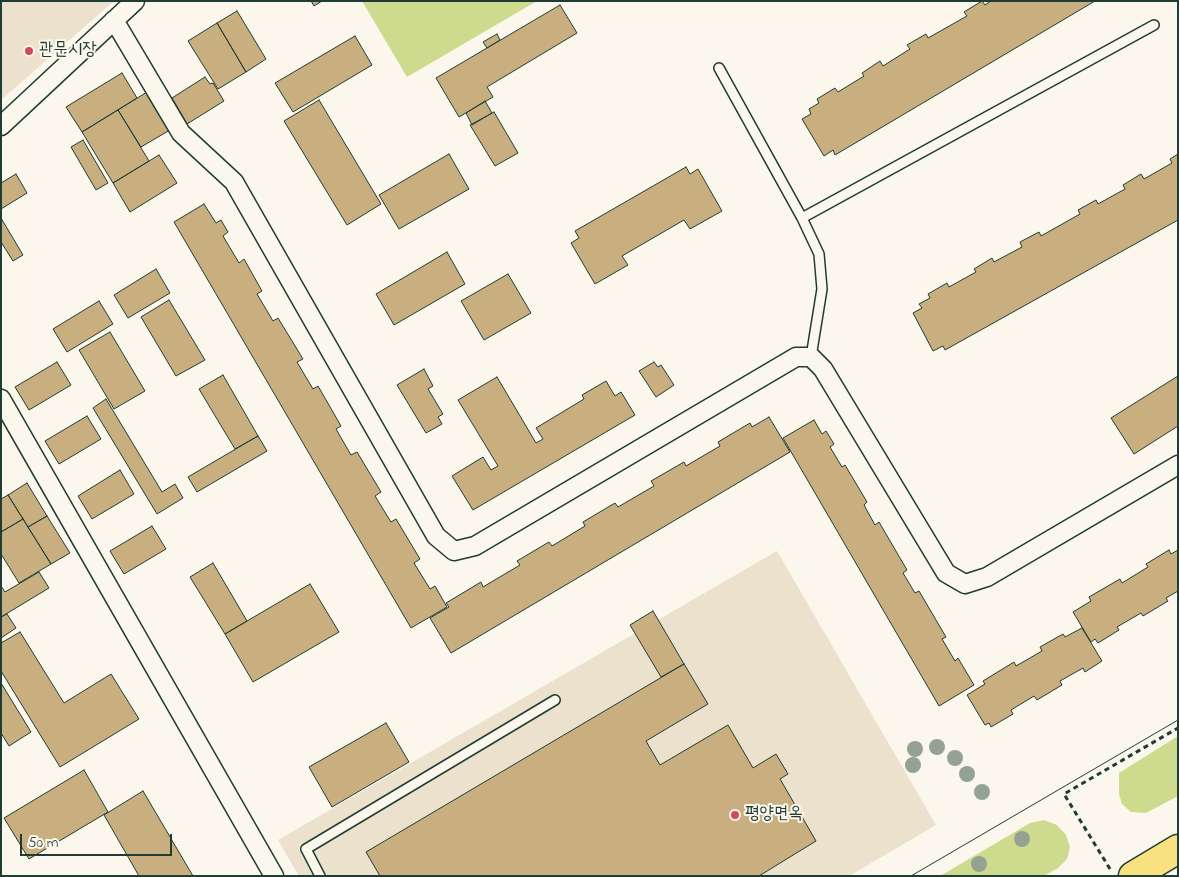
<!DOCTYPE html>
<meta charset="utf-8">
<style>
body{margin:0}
#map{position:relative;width:1179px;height:877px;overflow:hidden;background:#fbf7ec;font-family:"Indie Flower",sans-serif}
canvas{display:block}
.frame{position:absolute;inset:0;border:2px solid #1f3d34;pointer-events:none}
.scale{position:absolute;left:20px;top:834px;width:152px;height:22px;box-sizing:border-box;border:2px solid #1f3d34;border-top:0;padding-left:6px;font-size:15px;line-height:18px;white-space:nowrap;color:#1f3d34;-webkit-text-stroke:4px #fbf7ec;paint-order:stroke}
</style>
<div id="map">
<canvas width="1179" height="877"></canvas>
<div class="frame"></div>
<div class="scale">50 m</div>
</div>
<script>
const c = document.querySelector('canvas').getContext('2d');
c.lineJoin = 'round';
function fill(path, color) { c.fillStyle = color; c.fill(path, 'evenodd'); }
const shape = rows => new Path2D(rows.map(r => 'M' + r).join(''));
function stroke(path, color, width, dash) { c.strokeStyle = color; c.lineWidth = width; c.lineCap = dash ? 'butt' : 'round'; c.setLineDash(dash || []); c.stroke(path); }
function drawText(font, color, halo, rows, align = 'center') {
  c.font = font + ' "Indie Flower","Poor Story",sans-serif'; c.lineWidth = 4; c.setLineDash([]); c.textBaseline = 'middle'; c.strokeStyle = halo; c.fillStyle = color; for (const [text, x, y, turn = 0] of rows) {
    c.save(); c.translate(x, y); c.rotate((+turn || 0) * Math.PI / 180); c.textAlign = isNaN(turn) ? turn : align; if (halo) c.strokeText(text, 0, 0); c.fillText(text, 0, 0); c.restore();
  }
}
fill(shape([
 [1,1,114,1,1,100],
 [777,551,936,825,849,876,299,876,278,840]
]), '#ece1cc');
fill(shape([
 [362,1,537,1,407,77],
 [1178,736,1178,796,1146,813,1131,812,1122,804,1119,794,1119,773],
 [1044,820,1057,825,1066,835,1070,847,1067,859,1058,868,1044,876,940,876,1030,823]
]), '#cedb8e');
const building = shape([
 [311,1,322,1,314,6,311,1],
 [982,1,985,5,991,1,1095,1,835,155,833,150,824,156,802,119,811,114,809,109,819,103,817,99,835,88,838,92,864,76,862,73,880,61,883,66,910,49,907,45,926,34,928,38,967,16,964,12,982,1],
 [560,5,577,33,487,87,493,97,459,117,436,78,560,5],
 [237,11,266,59,246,72,217,23,237,11],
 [217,23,246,72,218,89,188,41,217,23],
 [497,34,500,40,487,48,483,42,497,34],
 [355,36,372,65,293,112,275,83,355,36],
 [122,73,137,98,82,132,66,107,122,73],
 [205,77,210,84,213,83,224,101,187,124,172,98,205,77],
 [147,92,170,130,141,147,118,110,147,92],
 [319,100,381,204,347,225,284,121,319,100],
 [485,101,492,113,472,125,466,113,485,101],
 [118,110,149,161,113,183,82,132,118,110],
 [494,112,518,153,495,166,470,125,494,112],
 [83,140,108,183,96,190,71,147,83,140],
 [449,154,469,189,399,229,379,195,449,154],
 [1178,154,1178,220,945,350,943,346,933,351,913,313,922,308,919,304,930,298,928,294,947,283,949,287,976,272,974,269,992,258,994,262,1022,247,1020,242,1039,232,1041,236,1080,214,1078,210,1096,200,1098,204,1125,189,1123,185,1141,174,1144,179,1172,163,1170,159,1178,154],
 [159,155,177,183,130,212,113,183,159,155],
 [686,167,690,174,698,169,722,211,690,229,684,220,622,256,628,265,595,284,571,243,579,238,575,231,686,167],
 [16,174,27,193,1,209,1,183,16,174],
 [204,204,216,223,221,220,228,232,223,236,239,263,244,259,262,291,257,294,273,321,278,318,303,359,297,362,313,389,318,386,341,426,336,429,351,455,357,452,381,492,375,496,391,522,396,519,420,559,414,563,430,589,435,586,447,607,411,628,174,222,204,204],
 [1,218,23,255,13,261,1,242,1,218],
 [447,252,465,284,394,325,376,294,447,252],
 [156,269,170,293,128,318,114,295,156,269],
 [508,274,531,313,484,340,461,301,508,274],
 [169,300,205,360,176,376,141,317,169,300],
 [99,301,113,324,67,352,53,329,99,301],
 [110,332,145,391,114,409,79,350,110,332],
 [57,362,71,385,29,410,15,387,57,362],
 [654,362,658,367,661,365,674,385,656,397,639,371,654,362],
 [424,369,433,386,428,389,443,414,438,417,442,424,426,433,397,385,424,369],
 [223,375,258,436,235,449,199,389,223,375],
 [1178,376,1178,426,1134,454,1111,418,1178,376],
 [497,377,536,443,543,439,536,428,584,399,582,395,606,381,615,396,621,392,635,415,473,510,452,476,483,457,491,470,498,466,458,400,497,377],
 [106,399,162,492,175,484,183,498,157,514,93,408,106,399],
 [87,416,101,439,59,464,45,441,87,416],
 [769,417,790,452,451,653,430,618,449,607,446,603,481,582,483,587,520,565,517,561,549,542,552,546,585,526,583,522,615,503,618,507,654,486,651,481,684,462,686,466,720,446,718,442,750,423,752,427,769,417],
 [814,420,822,434,826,431,834,444,830,447,842,467,845,465,867,502,864,505,875,525,879,522,907,570,903,573,915,593,919,591,946,637,942,639,955,661,958,658,974,685,939,706,783,438,814,420],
 [258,436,267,451,197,492,188,477,258,436],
 [120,470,134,494,92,519,78,496,120,470],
 [27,483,47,516,28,527,8,495,27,483],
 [8,495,23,519,1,532,1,499,8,495],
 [47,516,70,553,51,564,28,527,47,516],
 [23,519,51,564,19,583,1,554,1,532,23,519],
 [152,526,166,549,124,574,110,551,152,526],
 [1169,550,1171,554,1178,550,1178,591,1166,598,1168,601,1143,616,1141,613,1117,627,1119,630,1098,643,1095,639,1091,642,1073,612,1091,601,1089,597,1120,579,1122,583,1148,567,1146,564,1169,550],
 [213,563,247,621,225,634,190,577,213,563],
 [39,572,49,588,1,617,1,586,5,592,39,572],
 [310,584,339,632,253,682,225,634,310,584],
 [653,611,684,664,661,677,630,625,653,611],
 [7,614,16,628,1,638,1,617,7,614],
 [1082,628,1102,661,1085,672,1083,668,1060,681,1062,685,1037,700,1034,696,1011,710,1013,714,991,727,989,723,985,725,967,695,985,684,983,681,1014,662,1016,666,1042,651,1040,647,1063,634,1065,637,1082,628],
 [20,632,64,703,111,674,139,719,60,767,1,671,1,643,20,632],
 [684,664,708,704,646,741,660,765,728,725,753,768,776,754,788,774,780,779,816,841,759,876,380,876,366,852,684,664],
 [1,683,31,732,9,746,1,733,1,683],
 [386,723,409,762,332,807,309,767,386,723],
 [84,770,108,812,29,859,4,818,84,770],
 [143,791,193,876,139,876,104,815,143,791]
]);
fill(building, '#c9af80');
stroke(building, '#1f3d34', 1);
const lane = shape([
 [719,68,802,218,819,254,822,289,811,357],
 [802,218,1154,25],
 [320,876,306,849,555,700]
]);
const street = shape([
 [114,20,181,133,234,182,436,536,454,551,475,546,796,357,811,357,823,369,946,573,965,584,987,577,1178,465],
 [1,126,135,1],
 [1,399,274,876]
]);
const primary = shape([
 [1133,876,1178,849]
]);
stroke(lane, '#1f3d34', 12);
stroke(street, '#1f3d34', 21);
stroke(primary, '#1f3d34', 31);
stroke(shape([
 [1110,869,1064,794,1178,728]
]), '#1f3d34', 3, [5, 4]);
stroke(lane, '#fbf7ec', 9);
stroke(street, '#fbf7ec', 18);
stroke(primary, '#fae180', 28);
stroke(shape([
 [911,876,1178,720]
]), '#1f3d34', 1);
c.fillStyle = '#95a291';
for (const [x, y] of [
 [937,747],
 [915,749],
 [955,758],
 [913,765],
 [967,774],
 [982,792],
 [1022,839],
 [979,864]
]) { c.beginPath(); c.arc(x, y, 8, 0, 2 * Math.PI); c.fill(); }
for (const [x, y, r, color] of [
 [29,51,5,"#d1495b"],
 [735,815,5,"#d1495b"]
]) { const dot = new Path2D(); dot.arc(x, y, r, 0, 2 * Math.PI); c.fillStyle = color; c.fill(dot); stroke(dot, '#fbf7ec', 2); }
drawText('18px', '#1f3d34', '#fbf7ec', [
 ["관문시장",39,51],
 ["평양면옥",745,815]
], 'left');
</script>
